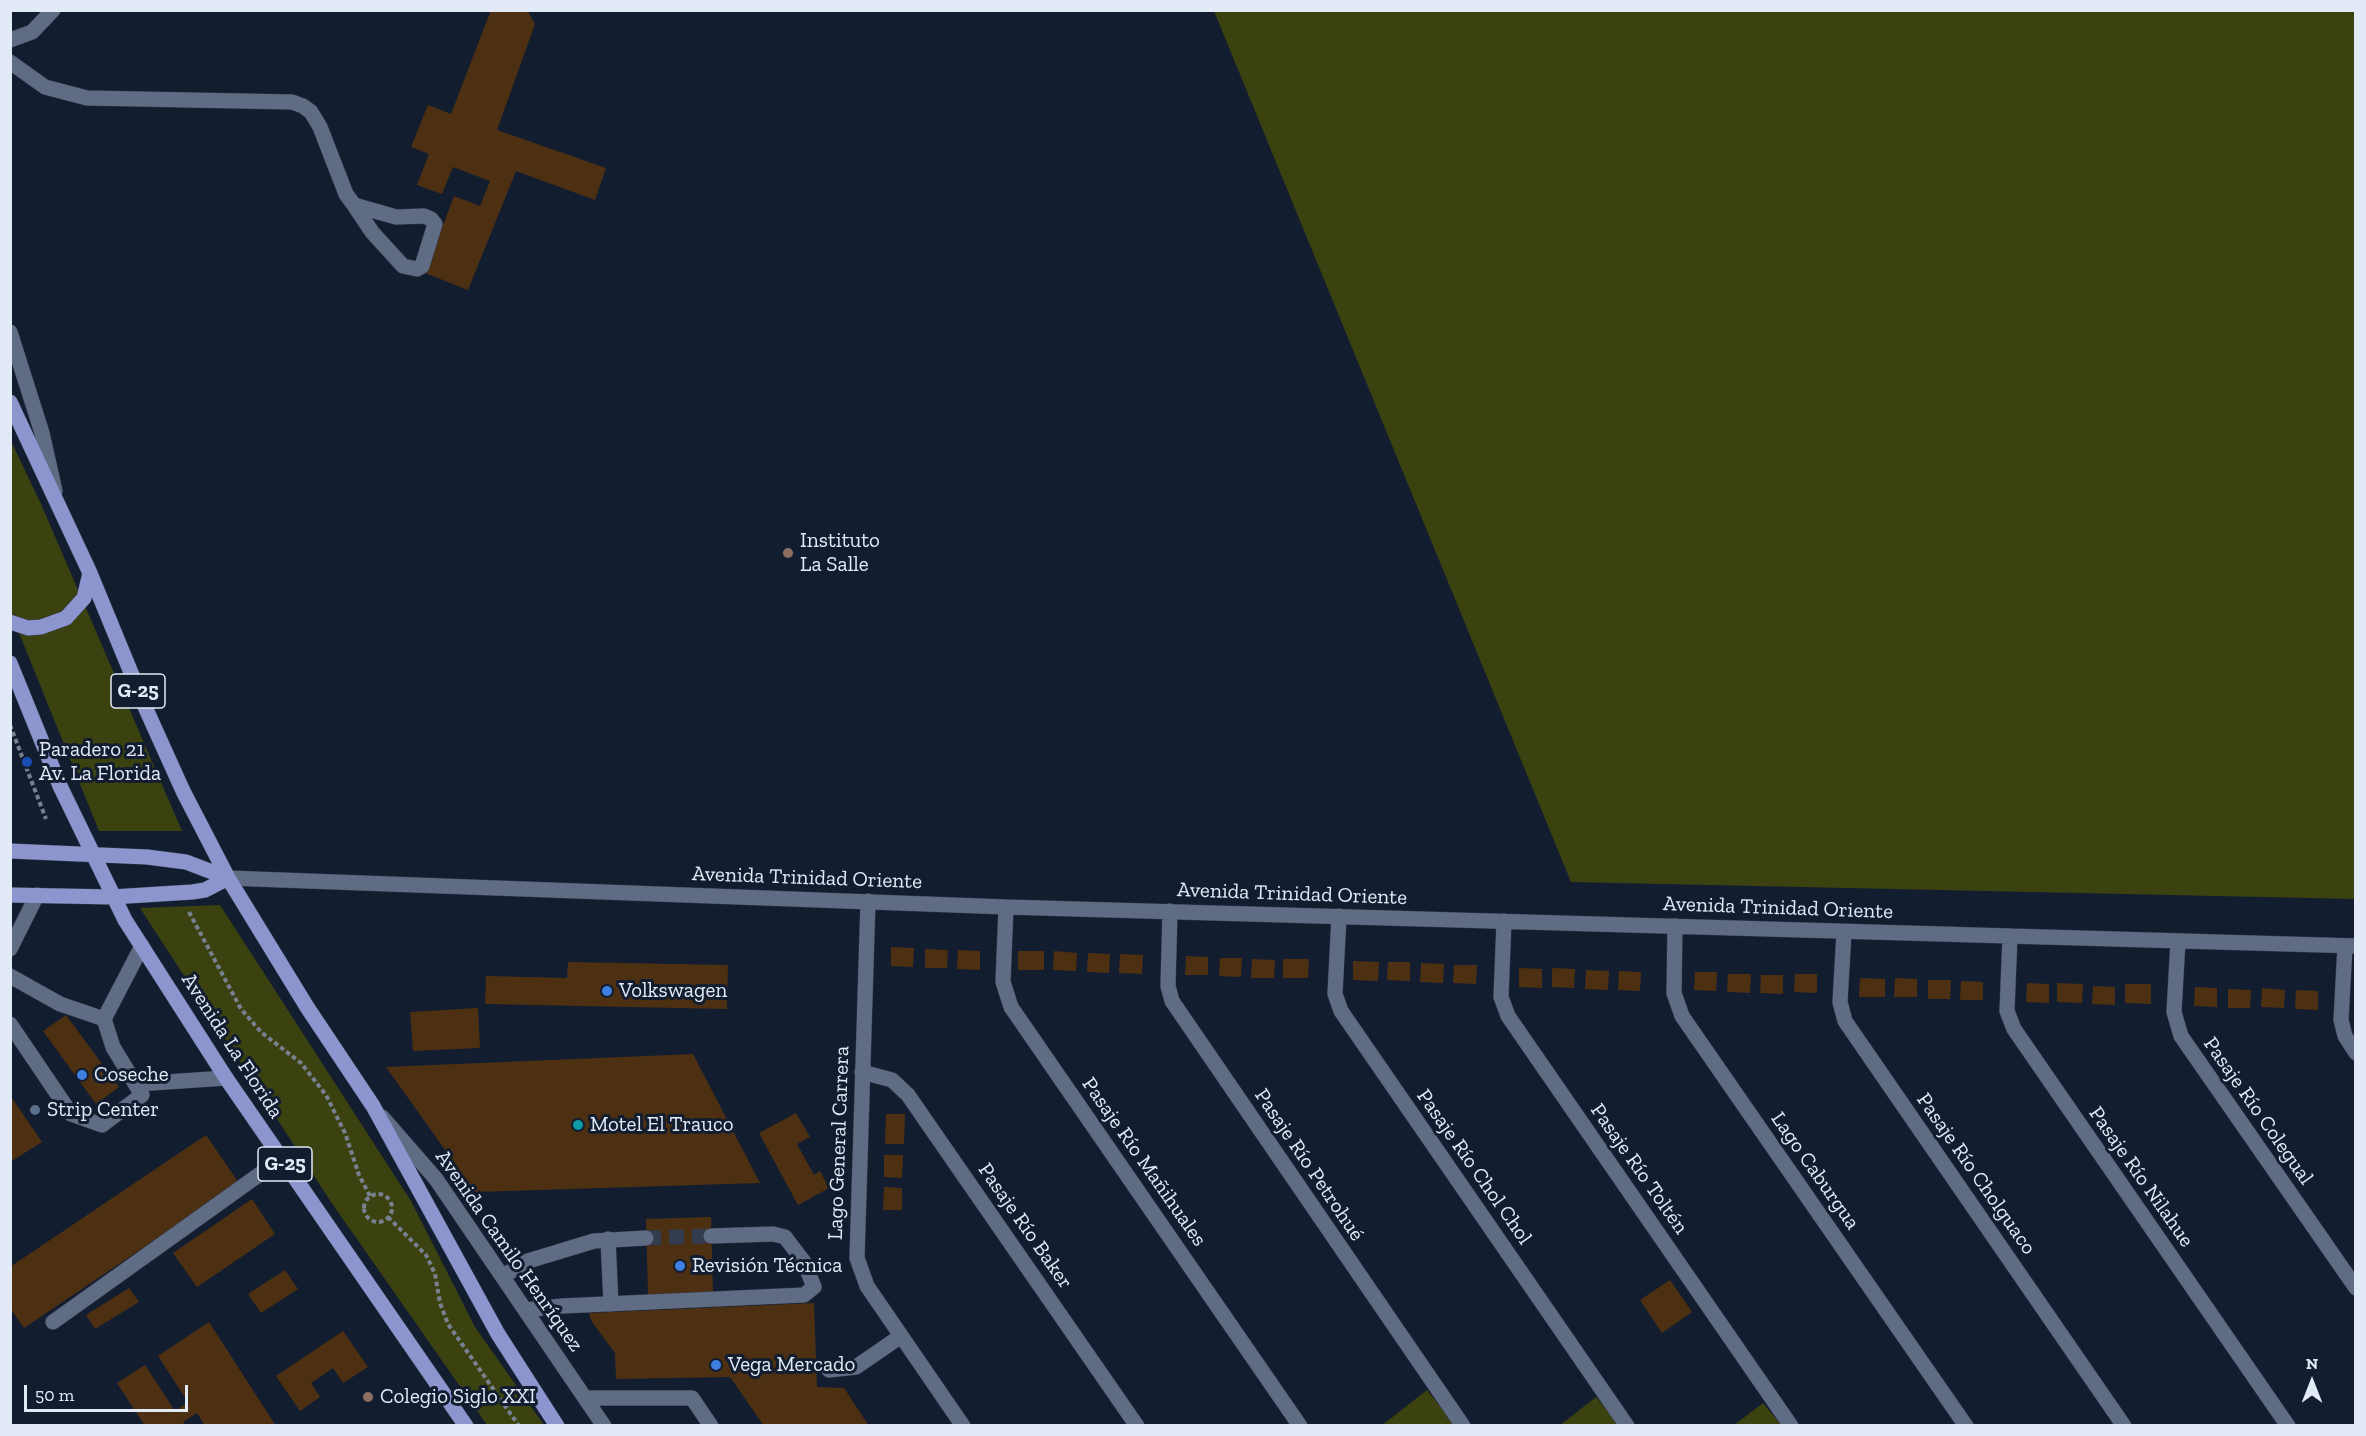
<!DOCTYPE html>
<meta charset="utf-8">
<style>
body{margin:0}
#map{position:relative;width:2366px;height:1436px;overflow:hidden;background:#131d30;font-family:"Zilla Slab",serif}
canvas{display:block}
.frame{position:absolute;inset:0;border:12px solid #e2eaf8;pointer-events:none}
.north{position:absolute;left:2282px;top:1352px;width:60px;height:60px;-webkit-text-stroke:4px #131d30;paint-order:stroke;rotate:0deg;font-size:16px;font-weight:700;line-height:24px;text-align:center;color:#e2eaf8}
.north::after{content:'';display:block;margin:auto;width:21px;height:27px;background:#e2eaf8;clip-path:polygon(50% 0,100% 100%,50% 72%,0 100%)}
.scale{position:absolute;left:24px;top:1385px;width:164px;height:27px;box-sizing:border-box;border:3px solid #e2eaf8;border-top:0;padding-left:8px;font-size:18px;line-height:21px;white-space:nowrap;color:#e2eaf8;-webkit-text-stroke:4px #131d30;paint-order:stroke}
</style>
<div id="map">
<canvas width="2366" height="1436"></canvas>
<div class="frame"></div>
<div class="north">N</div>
<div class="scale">50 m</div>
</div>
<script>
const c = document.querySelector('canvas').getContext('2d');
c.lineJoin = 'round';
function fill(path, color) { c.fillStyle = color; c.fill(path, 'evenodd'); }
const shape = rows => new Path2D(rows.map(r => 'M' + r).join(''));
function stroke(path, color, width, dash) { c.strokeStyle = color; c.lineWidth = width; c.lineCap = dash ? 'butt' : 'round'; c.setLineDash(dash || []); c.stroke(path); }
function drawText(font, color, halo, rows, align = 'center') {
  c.font = font + ' "Zilla Slab",serif'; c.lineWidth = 6; c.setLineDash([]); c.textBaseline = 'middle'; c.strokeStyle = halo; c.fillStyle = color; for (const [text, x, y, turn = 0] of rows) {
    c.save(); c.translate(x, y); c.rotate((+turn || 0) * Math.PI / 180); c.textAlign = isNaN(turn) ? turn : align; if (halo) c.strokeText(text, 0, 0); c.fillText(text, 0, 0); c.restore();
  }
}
fill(shape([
 [1214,11,2355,11,2355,899,1571,882],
 [10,439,41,504,182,831,99,831,11,613],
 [220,905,411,1201,475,1327,544,1425,487,1425,331,1202,140,908],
 [1427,1390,1455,1425,1381,1426],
 [1596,1397,1619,1425,1559,1426],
 [1763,1403,1781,1425,1734,1425]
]), '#3c420f');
fill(shape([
 [491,10,527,10,535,24,497,130,606,168,595,200,516,171,468,290,425,273,454,196,480,206,490,181,453,167,442,194,417,185,429,154,411,147,428,105,451,114],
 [891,947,914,948,913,967,891,966],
 [925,949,948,950,947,968,925,968],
 [958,950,980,951,980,970,957,969],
 [1018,951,1044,951,1044,970,1018,970],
 [1054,951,1077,953,1076,971,1053,970],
 [1088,953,1110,954,1109,973,1087,972],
 [1120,954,1143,955,1142,974,1119,973],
 [1186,956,1208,957,1208,975,1185,975],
 [1220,958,1242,958,1241,977,1219,976],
 [1252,959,1275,960,1274,978,1251,978],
 [1283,959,1309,959,1308,978,1283,978],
 [1353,961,1379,962,1378,981,1353,980],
 [568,962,728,965,727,1009,485,1004,486,976,567,978],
 [1388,962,1410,962,1410,981,1387,980],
 [1421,963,1444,964,1443,983,1420,982],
 [1454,965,1477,965,1476,984,1453,983],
 [1519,968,1542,969,1542,988,1519,987],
 [1552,968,1575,969,1574,988,1552,987],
 [1586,970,1609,971,1608,990,1585,989],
 [1619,971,1641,972,1640,991,1618,990],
 [1695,972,1717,972,1716,991,1694,990],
 [1728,974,1751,974,1750,993,1727,992],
 [1795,974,1817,974,1817,993,1794,992],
 [1761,975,1783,975,1783,994,1760,993],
 [1860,978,1885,979,1885,997,1859,997],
 [1895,978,1917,979,1917,997,1894,997],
 [1928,980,1951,980,1950,999,1928,999],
 [1961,981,1983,982,1983,1000,1960,1000],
 [2027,983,2049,984,2049,1003,2026,1002],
 [2057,983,2083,984,2082,1003,2057,1002],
 [2125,984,2151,984,2151,1004,2125,1003],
 [2093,986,2115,987,2115,1005,2092,1004],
 [2195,987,2217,988,2217,1007,2194,1006],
 [2262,988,2285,990,2284,1008,2261,1007],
 [2228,989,2251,990,2250,1008,2228,1008],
 [2296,990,2318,991,2318,1010,2295,1009],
 [478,1008,480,1048,413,1051,410,1012],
 [66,1015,119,1087,96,1104,43,1031],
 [693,1054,760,1183,475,1192,386,1067],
 [10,1095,42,1142,10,1162],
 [796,1113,810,1137,797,1144,814,1175,820,1171,829,1188,798,1205,759,1133],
 [886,1114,905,1114,904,1144,885,1144],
 [206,1135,239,1183,24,1328,10,1308,10,1267],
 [884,1155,903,1155,902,1178,884,1177],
 [884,1187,902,1188,902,1210,883,1210],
 [252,1199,275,1234,197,1287,173,1253],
 [711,1217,713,1293,648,1295,646,1219],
 [285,1270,298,1289,261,1313,248,1294],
 [1670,1280,1692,1312,1662,1333,1640,1300],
 [129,1288,139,1302,95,1329,86,1315],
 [814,1303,817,1387,844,1388,869,1426,764,1426,730,1377,616,1379,615,1353,592,1322,589,1313],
 [209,1322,276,1426,205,1426,197,1413,183,1422,185,1426,145,1426,117,1383,145,1365,175,1411,188,1402,158,1356],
 [343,1331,368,1367,343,1383,333,1368,311,1383,320,1397,300,1411,276,1376]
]), '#4d3012');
stroke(shape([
 [646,1238,711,1236]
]), '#323c4e', 15, [15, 8]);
const minor = shape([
 [10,40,32,32,53,10],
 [10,62,45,87,87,98,292,102,303,106,311,112,320,127,346,194,354,205],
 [354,205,396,217,424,216,431,219,435,224,422,266,417,269,403,266,372,232,354,205],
 [10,332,42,433,55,491],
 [228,878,1006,907,2356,946],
 [868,901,857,1258,867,1286,963,1426],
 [1006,907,1003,982,1011,1007,1300,1426],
 [1170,911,1168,986,1172,1001,1463,1426],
 [1339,916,1335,994,1341,1011,1627,1426],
 [1504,921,1501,997,1508,1016,1791,1426],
 [1675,926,1674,993,1682,1016,1966,1426],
 [1844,932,1840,1002,1845,1021,2124,1426],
 [2010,936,2007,1011,2014,1029,2288,1426],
 [2178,941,2174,1012,2181,1036,2356,1288],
 [2345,946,2341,1020,2345,1036,2356,1053],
 [10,949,37,895],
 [10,976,60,1004,104,1019,113,1047,142,1095,102,1125,71,1114,10,1024],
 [104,1019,142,946],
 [862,1072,892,1080,908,1095,1137,1426],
 [137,1084,226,1078],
 [382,1117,436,1179,604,1426],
 [608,1239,611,1304],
 [503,1276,528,1261,594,1241,646,1238],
 [526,1310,562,1306,804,1295,814,1287,804,1262,785,1237,773,1234,711,1236],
 [53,1322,281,1159],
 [829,1370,856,1367,901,1336],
 [585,1398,692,1398,711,1426]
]);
const major = shape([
 [10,402,90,573,146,709,183,791,228,878,307,1007,373,1106,498,1334,557,1426],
 [10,622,28,628,41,627,66,618,84,598,90,573],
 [10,663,60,786,125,920,226,1078,466,1426],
 [10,851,147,857,186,862,228,878],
 [10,895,112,897,192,892,205,890,228,878]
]);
stroke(minor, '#333849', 16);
stroke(major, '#333849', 16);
stroke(shape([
 [10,725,46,819],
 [189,912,241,1009,261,1032,301,1063,326,1095,345,1133,359,1175,370,1196],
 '364 1208a14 14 0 1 1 28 0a14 14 0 1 1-28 0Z',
 [388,1217,426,1255,435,1274,440,1303,448,1324,519,1426]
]), '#788191', 4, [4.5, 3]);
stroke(minor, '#5f6c84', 15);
stroke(major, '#8c95cd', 15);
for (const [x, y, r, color] of [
 [788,553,6,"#8d6e63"],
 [27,762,6,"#1a4fb4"],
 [607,991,6,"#3f7fe0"],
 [82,1075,6,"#3f7fe0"],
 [35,1110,6,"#5c6f8a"],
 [578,1125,6,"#0f9aa8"],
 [680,1266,6,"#3f7fe0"],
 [716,1365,6,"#3f7fe0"],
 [368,1397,6,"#8d6e63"]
]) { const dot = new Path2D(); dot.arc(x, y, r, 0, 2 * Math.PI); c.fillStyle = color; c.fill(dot); stroke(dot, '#131d30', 2); }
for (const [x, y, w] of [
 [138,691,54],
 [285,1164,54]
]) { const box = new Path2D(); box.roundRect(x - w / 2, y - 17, w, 34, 4.5); c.fillStyle = '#131d30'; c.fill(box); stroke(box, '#e2eaf8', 1.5); }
drawText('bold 20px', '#e2eaf8', null, [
 ["G-25",138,691],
 ["G-25",285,1164]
]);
drawText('21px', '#e2eaf8', '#131d30', [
 ["Instituto",800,541],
 ["La Salle",800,565],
 ["Paradero 21",39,750],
 ["Av. La Florida",39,774],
 ["Volkswagen",619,991],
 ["Coseche",94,1075],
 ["Strip Center",47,1110],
 ["Motel El Trauco",590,1125],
 ["Revisión Técnica",692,1266],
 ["Vega Mercado",728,1365],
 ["Colegio Siglo XXI",380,1397]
], 'left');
drawText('21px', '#e2eaf8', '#131d30', [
 ["Avenida Trinidad Oriente",807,878,2],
 ["Avenida Trinidad Oriente",1292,894,2],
 ["Avenida Trinidad Oriente",1778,908,2],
 ["Avenida La Florida",232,1046,57],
 ["Pasaje Río Colegual",2258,1111,55],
 ["Lago General Carrera",839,1143,-88],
 ["Pasaje Río Mañihuales",1144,1162,55],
 ["Pasaje Río Petrohué",1309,1165,56],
 ["Pasaje Río Chol Chol",1474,1167,55],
 ["Pasaje Río Toltén",1639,1169,55],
 ["Lago Caburgua",1815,1171,55],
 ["Pasaje Río Cholguaco",1976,1174,55],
 ["Pasaje Río Nilahue",2141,1177,55],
 ["Pasaje Río Baker",1025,1226,55],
 ["Avenida Camilo Henríquez",509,1251,55]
]);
</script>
